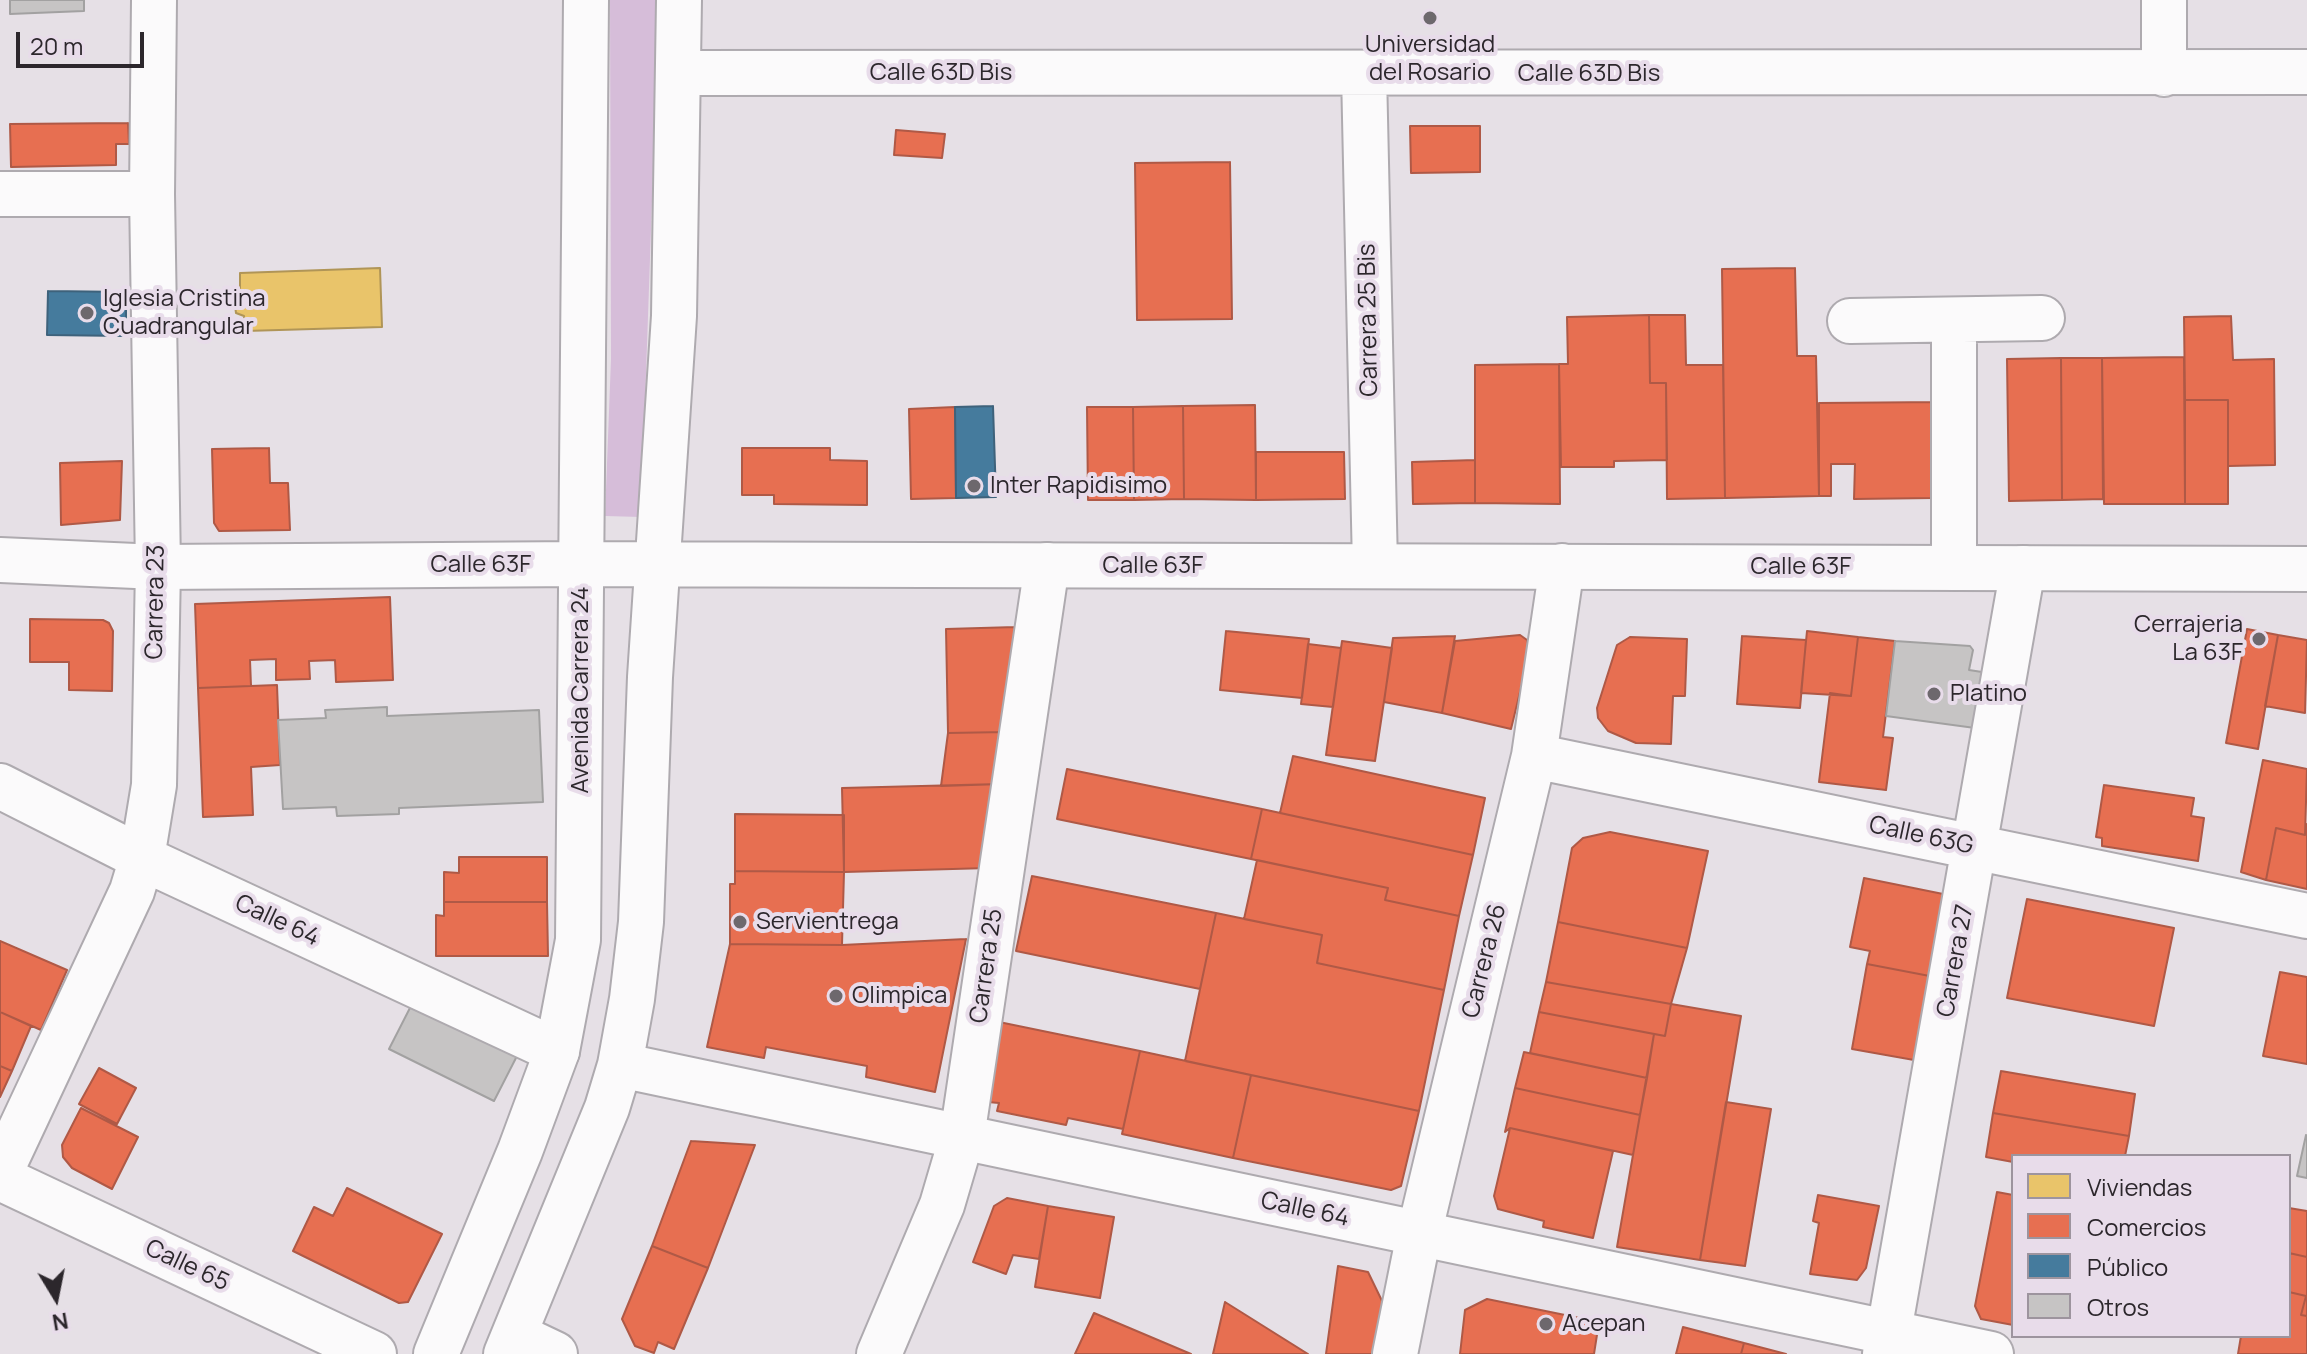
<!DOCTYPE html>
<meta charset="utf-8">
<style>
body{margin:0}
#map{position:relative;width:2307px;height:1354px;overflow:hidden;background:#e6e0e6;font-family:Manrope,sans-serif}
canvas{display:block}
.legend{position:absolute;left:2011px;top:1154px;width:280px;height:184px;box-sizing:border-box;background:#e8dcea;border:2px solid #9d949e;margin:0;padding:10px 14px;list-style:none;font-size:24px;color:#2c272c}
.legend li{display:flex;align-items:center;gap:16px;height:40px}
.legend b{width:40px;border:2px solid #9d949e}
.north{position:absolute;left:16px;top:1258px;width:80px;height:80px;-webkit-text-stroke:6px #e8dcea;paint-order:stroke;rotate:170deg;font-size:22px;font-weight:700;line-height:32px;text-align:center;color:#2c272c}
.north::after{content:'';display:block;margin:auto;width:28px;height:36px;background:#2c272c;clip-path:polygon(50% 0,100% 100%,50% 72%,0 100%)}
.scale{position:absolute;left:16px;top:32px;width:128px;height:36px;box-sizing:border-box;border:4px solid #2c272c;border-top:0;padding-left:10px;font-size:24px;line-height:28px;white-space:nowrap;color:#2c272c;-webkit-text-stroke:6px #e8dcea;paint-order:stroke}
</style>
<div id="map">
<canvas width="2307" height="1354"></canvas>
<ul class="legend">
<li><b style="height:22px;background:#e9c46a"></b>Viviendas</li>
<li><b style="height:22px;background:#e76f51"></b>Comercios</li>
<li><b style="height:22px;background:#457b9d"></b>Público</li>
<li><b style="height:22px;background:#c6c4c4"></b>Otros</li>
</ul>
<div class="north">N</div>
<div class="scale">20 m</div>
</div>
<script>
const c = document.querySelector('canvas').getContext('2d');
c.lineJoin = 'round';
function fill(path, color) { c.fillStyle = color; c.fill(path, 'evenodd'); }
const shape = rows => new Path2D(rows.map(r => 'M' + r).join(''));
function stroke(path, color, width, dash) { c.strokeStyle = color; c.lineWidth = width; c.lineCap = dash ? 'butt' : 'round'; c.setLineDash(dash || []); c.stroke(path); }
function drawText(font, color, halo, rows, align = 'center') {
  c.font = font + ' Manrope,sans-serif'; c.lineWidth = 8; c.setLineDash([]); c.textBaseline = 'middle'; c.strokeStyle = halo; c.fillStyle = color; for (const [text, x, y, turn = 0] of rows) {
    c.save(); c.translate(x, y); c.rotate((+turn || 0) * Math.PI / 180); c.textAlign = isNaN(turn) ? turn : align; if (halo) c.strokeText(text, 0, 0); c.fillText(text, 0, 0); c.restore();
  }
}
fill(shape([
 [610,0,659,0,641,517,605,516,611,359]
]), '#d6bdd9');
const homes = shape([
 [380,268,382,327,245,331,244,316,236,313,234,298,240,291,240,273,380,268]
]);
fill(homes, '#e9c46a');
stroke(homes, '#b09557', 2);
const shops = shape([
 [128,123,129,144,116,144,116,165,11,167,10,124,128,123],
 [1410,126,1480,126,1480,172,1411,173,1410,126],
 [896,130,945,134,942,158,894,155,896,130],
 [1230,162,1232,319,1137,320,1135,163,1230,162],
 [1795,268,1797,356,1816,356,1819,496,1725,498,1722,269,1795,268],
 [1649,315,1650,383,1666,383,1667,460,1614,461,1614,467,1561,467,1559,364,1568,364,1567,317,1649,315],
 [1649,315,1685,315,1686,365,1723,365,1725,498,1667,499,1666,383,1650,383,1649,315],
 [2231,316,2233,360,2274,359,2275,465,2228,466,2228,400,2185,400,2184,317,2231,316],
 [2184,357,2185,504,2104,504,2102,358,2184,357],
 [2061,358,2062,500,2009,501,2007,359,2061,358],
 [2061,358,2102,358,2103,499,2062,500,2061,358],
 [1559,364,1560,504,1475,503,1475,365,1559,364],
 [2185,400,2228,400,2228,504,2185,504,2185,400],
 [1942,402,1934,498,1854,499,1855,464,1831,464,1831,496,1819,496,1819,403,1942,402],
 [1255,405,1256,500,1184,499,1183,406,1255,405],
 [1183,406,1184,499,1134,500,1133,407,1183,406],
 [955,407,956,498,911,499,909,409,955,407],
 [1087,407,1133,407,1134,500,1088,500,1087,407],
 [269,448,270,483,288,483,290,530,219,531,214,523,212,449,269,448],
 [742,448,830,448,830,460,867,461,867,505,774,504,774,495,742,495,742,448],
 [1256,452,1344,452,1345,499,1256,500,1256,452],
 [1475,460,1475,503,1413,504,1412,462,1475,460],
 [122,461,120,520,61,525,60,463,122,461],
 [390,597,393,680,336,682,335,660,309,661,310,679,276,680,276,659,250,660,251,686,198,688,195,604,390,597],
 [30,619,103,620,109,623,113,631,112,691,69,690,69,662,30,662,30,619],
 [1016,627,1006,732,948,733,946,629,1016,627],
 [2247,629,2278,635,2258,749,2226,743,2247,629],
 [1226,631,1309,639,1302,698,1220,690,1226,631],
 [1807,631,1858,637,1851,696,1801,693,1807,631],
 [1520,635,1527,640,1530,651,1511,729,1442,713,1455,641,1520,635],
 [2278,635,2307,640,2305,713,2265,706,2278,635],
 [1455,636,1442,713,1384,702,1393,638,1455,636],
 [1742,636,1806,640,1800,708,1737,704,1742,636],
 [1630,637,1687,639,1685,696,1673,696,1671,744,1636,743,1608,731,1598,718,1597,708,1617,645,1630,637],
 [1858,637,1895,641,1883,737,1893,738,1886,790,1819,782,1830,693,1851,696,1858,637],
 [1342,641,1392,648,1375,761,1326,755,1342,641],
 [1308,644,1341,648,1333,707,1301,704,1308,644],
 [277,685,280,765,251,767,253,815,203,817,198,688,277,685],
 [1006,732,1001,784,941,786,948,733,1006,732],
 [1293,756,1485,798,1473,855,1280,813,1293,756],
 [2263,760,2307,769,2305,835,2276,828,2266,880,2241,872,2263,760],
 [1067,769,1262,809,1251,859,1057,819,1067,769],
 [1001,784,989,868,844,872,842,788,1001,784],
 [2104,785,2194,798,2191,816,2204,818,2198,861,2102,846,2102,838,2096,837,2104,785],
 [1262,809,1473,855,1459,916,1385,900,1388,888,1251,859,1262,809],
 [735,814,844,815,844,872,735,871,735,814],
 [2307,824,2307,889,2266,880,2276,828,2305,835,2307,824],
 [1610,832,1708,851,1687,948,1558,922,1572,848,1583,838,1610,832],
 [459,857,547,857,547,902,444,902,444,872,459,873,459,857],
 [1257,860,1388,888,1385,900,1459,916,1444,990,1317,963,1322,935,1244,919,1257,860],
 [735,871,844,872,842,945,730,944,730,884,735,884,735,871],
 [1032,876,1216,913,1200,989,1016,951,1032,876],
 [1864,878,1948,895,1940,978,1867,964,1870,951,1850,947,1864,878],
 [2027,899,2174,928,2154,1026,2007,998,2027,899],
 [444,902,547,902,548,956,436,956,436,915,444,916,444,902],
 [1216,913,1322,935,1317,963,1444,990,1419,1111,1185,1061,1216,913],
 [1558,922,1687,948,1671,1004,1546,982,1558,922],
 [966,939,935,1092,866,1077,867,1066,766,1047,764,1058,707,1047,730,944,842,945,966,939],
 [0,941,67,970,41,1030,0,1012,0,941],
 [1867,964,1940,978,1919,1035,1914,1060,1852,1049,1867,964],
 [2280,972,2307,977,2307,1064,2263,1056,2280,972],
 [1546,982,1671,1004,1665,1036,1539,1012,1546,982],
 [1671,1004,1741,1016,1700,1260,1617,1247,1654,1034,1665,1036,1671,1004],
 [0,1012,31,1026,12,1071,0,1066,0,1012],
 [1539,1012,1654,1034,1647,1078,1530,1053,1539,1012],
 [999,1022,1140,1051,1123,1129,1068,1118,1066,1125,997,1111,999,1103,988,1102,999,1022],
 [1140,1051,1251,1075,1233,1158,1122,1134,1140,1051],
 [1524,1052,1647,1078,1640,1115,1515,1088,1524,1052],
 [0,1066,12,1071,0,1097,0,1066],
 [99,1068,136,1088,117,1124,79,1104,99,1068],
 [2001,1071,2135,1094,2129,1136,1993,1113,2001,1071],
 [1251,1075,1419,1111,1401,1186,1391,1190,1233,1158,1251,1075],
 [1515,1088,1640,1115,1633,1155,1510,1128,1505,1132,1515,1088],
 [1726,1102,1771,1109,1745,1266,1700,1260,1726,1102],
 [81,1108,138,1137,112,1189,72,1168,63,1157,62,1145,81,1108],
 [1993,1113,2129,1136,2125,1156,2013,1156,2013,1162,1986,1157,1993,1113],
 [1510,1128,1613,1151,1593,1238,1543,1227,1544,1221,1498,1209,1494,1196,1510,1128],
 [691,1141,755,1145,708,1268,652,1246,691,1141],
 [347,1188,442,1234,408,1302,399,1303,293,1251,314,1207,333,1216,347,1188],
 [1997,1192,2013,1195,2013,1325,1981,1319,1975,1306,1997,1192],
 [1818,1195,1879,1206,1866,1268,1857,1280,1810,1274,1819,1223,1813,1221,1818,1195],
 [1007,1198,1048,1206,1039,1259,1013,1255,1006,1274,973,1262,994,1206,1007,1198],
 [1048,1206,1114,1217,1100,1298,1035,1287,1048,1206],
 [2289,1208,2307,1211,2307,1257,2289,1253,2289,1208],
 [652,1246,708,1268,674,1349,658,1342,654,1353,635,1346,622,1319,652,1246],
 [2289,1253,2307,1257,2307,1316,2301,1315,2306,1296,2289,1292,2289,1253],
 [1338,1266,1368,1272,1384,1305,1376,1354,1326,1354,1338,1266],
 [2289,1292,2306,1296,2301,1315,2307,1316,2307,1354,2238,1354,2241,1336,2289,1336,2289,1292],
 [1487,1299,1599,1322,1594,1354,1460,1354,1465,1310,1487,1299],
 [1225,1302,1308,1354,1213,1354,1225,1302],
 [1094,1313,1191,1354,1075,1354,1094,1313],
 [1683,1327,1744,1343,1741,1354,1676,1354,1683,1327],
 [1744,1343,1786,1354,1741,1354,1744,1343]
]);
fill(shops, '#e76f51');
stroke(shops, '#af5946', 2);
const public = shape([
 [48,291,126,292,126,336,47,335,48,291],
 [993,406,996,497,956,498,955,407,993,406]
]);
fill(public, '#457b9d');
stroke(public, '#3e627b', 2);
const building = shape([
 [10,0,84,0,84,11,10,14,10,0],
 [1895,641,1970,646,1973,650,1969,670,1982,672,1975,728,1886,716,1895,641],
 [387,707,387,716,539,710,543,802,399,808,399,814,337,816,336,807,283,809,278,720,326,718,325,710,387,707],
 [413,1002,518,1054,494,1101,389,1049,413,1002],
 [2306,1135,2307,1136,2307,1178,2297,1176,2306,1135]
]);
fill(building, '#c6c4c4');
stroke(building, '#a2a1a1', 2);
const street = shape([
 [2164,0,2164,74],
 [679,73,2307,72],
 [1364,73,1375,566],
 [0,194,152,194],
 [1850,321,2042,318],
 [1954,568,1954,320],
 [1534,756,2307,916],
 [0,786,142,858,557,1051],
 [0,1173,132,891,142,858,154,785,158,567,152,194,154,0],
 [0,1178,374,1354],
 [515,1335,555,1354],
 [879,1354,942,1205,962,1137,1047,565],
 [1395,1354,1419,1234,1534,756,1562,566],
 [1885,1354,2023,568]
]);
const secondary = shape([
 [0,560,158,567,581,564,2307,569],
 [620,1065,1991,1354],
 [436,1354,520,1151,557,1051,578,940,586,0],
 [506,1354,607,1108,620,1065,632,999,641,922,650,677,674,316,679,0]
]);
stroke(street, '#aeaaaf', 48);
stroke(secondary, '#aeaaaf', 48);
stroke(street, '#fbfafb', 44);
stroke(secondary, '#fbfafb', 44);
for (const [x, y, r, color] of [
 [1430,18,8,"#6d686d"],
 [87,313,8,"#6d686d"],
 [974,486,8,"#6d686d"],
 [2259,639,8,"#6d686d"],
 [1934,694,8,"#6d686d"],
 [740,922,8,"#6d686d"],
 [836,996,8,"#6d686d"],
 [1546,1324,8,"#6d686d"]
]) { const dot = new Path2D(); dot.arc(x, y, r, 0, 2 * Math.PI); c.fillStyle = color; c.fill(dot); stroke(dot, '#e8dcea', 3); }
drawText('24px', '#2c272c', '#e8dcea', [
 ["Universidad",1430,45,"center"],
 ["del Rosario",1430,73,"center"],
 ["Iglesia Cristina",103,299],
 ["Cuadrangular",103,327],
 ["Inter Rapidisimo",990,486],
 ["Cerrajeria",2243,625,"right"],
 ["La 63F",2243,653,"right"],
 ["Platino",1950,694],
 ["Servientrega",756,922],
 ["Olimpica",852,996],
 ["Acepan",1562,1324]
], 'left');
drawText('24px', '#2c272c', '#e8dcea', [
 ["Calle 63D Bis",941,73],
 ["Calle 63D Bis",1589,74],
 ["Carrera 25 Bis",1369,320,-91],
 ["Calle 63F",481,565],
 ["Calle 63F",1153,566],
 ["Calle 63F",1801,567],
 ["Carrera 23",156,602,-89],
 ["Avenida Carrera 24",581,690,-90],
 ["Calle 63G",1921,836,12],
 ["Calle 64",277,921,25],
 ["Carrera 26",1485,961,-76],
 ["Carrera 27",1956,961,-80],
 ["Carrera 25",987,966,-82],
 ["Calle 64",1305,1210,12],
 ["Calle 65",187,1266,25]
]);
</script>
